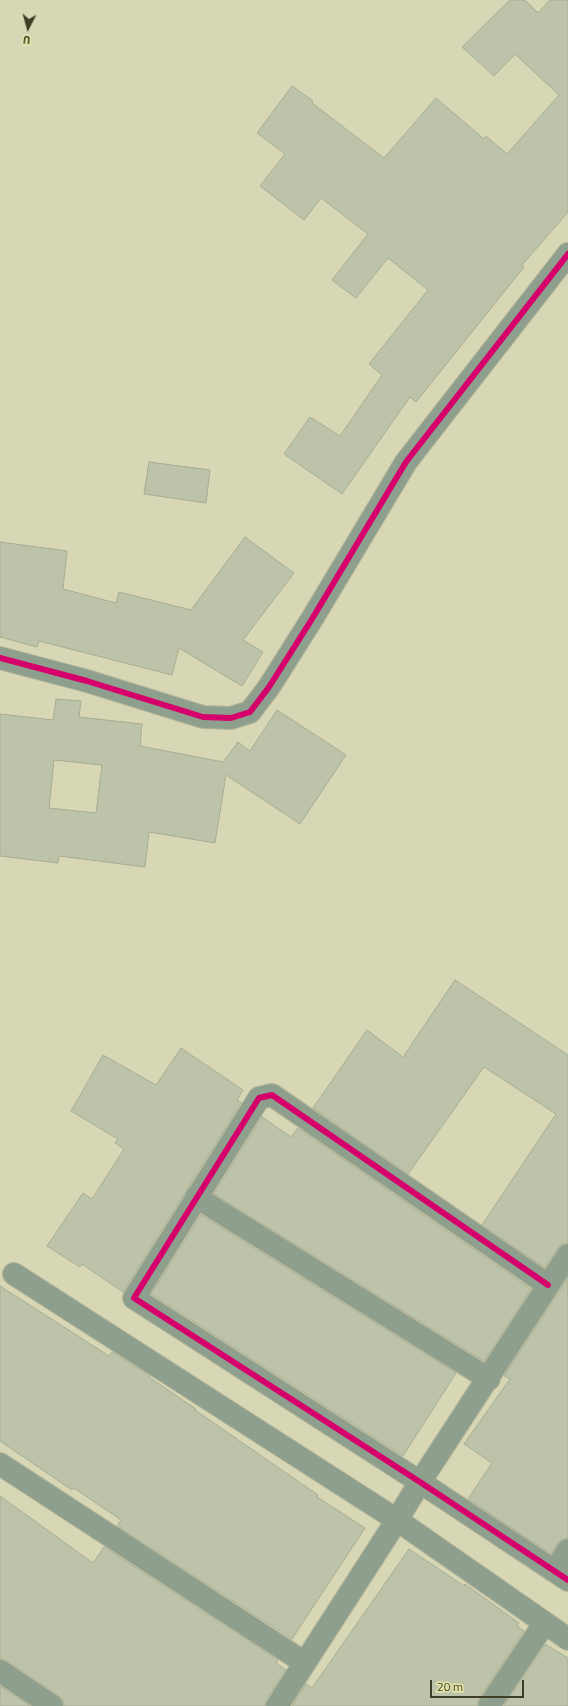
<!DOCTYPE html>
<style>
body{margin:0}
#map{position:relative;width:568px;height:1706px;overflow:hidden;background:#d7d7b5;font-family:"Titillium Web",sans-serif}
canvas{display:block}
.north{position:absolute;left:8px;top:8px;width:40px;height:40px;-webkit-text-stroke:3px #e4e6a6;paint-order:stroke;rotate:186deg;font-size:11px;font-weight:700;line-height:16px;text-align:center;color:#3d3e24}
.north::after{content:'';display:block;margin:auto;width:14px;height:18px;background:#3d3e24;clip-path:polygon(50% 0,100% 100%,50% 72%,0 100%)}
.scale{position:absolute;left:430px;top:1680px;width:94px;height:18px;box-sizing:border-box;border:2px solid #3d3e24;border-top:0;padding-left:5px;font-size:12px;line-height:14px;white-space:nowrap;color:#3d3e24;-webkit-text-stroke:3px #e4e6a6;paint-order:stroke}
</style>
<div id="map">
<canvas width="568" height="1706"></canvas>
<div class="north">U</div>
<div class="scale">20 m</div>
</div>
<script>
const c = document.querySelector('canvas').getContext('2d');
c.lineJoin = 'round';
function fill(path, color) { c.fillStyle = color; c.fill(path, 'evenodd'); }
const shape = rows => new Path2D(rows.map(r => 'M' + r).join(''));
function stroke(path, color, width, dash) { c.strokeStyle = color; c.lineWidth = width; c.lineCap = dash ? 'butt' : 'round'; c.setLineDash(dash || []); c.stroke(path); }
const building = shape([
 [510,0,525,0,538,13,550,0,568,0,568,212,522,265,524,267,416,402,410,397,342,494,284,454,310,417,340,436,382,375,369,364,428,290,388,258,356,298,332,280,368,234,321,198,304,220,260,186,285,154,257,133,292,86,313,101,312,103,384,158,436,98,484,139,486,136,507,154,559,95,515,54,494,76,462,47,510,0],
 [149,462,210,470,206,503,144,494,149,462],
 [245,537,294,573,243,640,263,652,242,686,179,648,172,675,39,641,37,647,0,637,0,542,67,551,63,589,116,603,119,592,191,610,245,537],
 [56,699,81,701,79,717,142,724,140,746,223,762,238,742,250,751,277,710,346,755,300,824,226,775,215,843,149,832,145,867,59,856,58,863,0,856,0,714,53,720,56,699],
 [54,760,102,765,96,813,49,808,54,760],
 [455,980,568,1055,568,1243,562,1244,558,1248,545,1268,482,1225,556,1114,484,1067,408,1174,313,1108,367,1030,403,1057,455,980],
 [181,1048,243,1090,237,1100,241,1103,123,1292,82,1264,80,1267,47,1246,83,1193,92,1199,124,1149,115,1143,118,1139,71,1111,103,1055,156,1085,181,1048],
 [262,1117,291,1137,298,1128,531,1289,484,1361,214,1194,262,1117],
 [201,1215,456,1373,403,1456,151,1294,201,1215],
 [568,1278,568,1538,562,1539,558,1543,551,1554,468,1499,492,1463,464,1444,510,1379,504,1376,568,1278],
 [0,1286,109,1356,112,1352,150,1376,149,1377,196,1409,195,1410,318,1495,317,1497,365,1528,292,1639,117,1526,121,1520,74,1488,72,1490,0,1441,0,1286],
 [0,1496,93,1563,104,1547,278,1660,276,1663,286,1670,266,1699,265,1706,64,1706,63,1700,59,1696,7,1661,0,1659,0,1496],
 [409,1549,464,1586,465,1584,519,1623,517,1626,524,1631,479,1699,477,1706,292,1706,306,1684,312,1688,409,1549],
 [545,1644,568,1658,568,1706,504,1706,545,1644],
 [0,1686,30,1706,0,1706,0,1686]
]);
fill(building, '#bdc3a9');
stroke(building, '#a7ac92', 1);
const minor = shape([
 [196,1197,489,1379],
 [14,1274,397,1520,568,1639],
 [548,1285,272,1095,259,1098,134,1298,420,1482,568,1580],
 [0,1464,305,1663],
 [554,1571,568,1550],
 [0,1671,52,1706],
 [277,1706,397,1520,420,1482,568,1255],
 [489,1706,544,1624]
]);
const tertiary = shape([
 [0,658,87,681,203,717,231,718,250,712,269,687,312,619,406,462,568,254]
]);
stroke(minor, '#b6b69a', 24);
stroke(tertiary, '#b6b69a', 24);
stroke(minor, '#8ea08d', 22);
stroke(tertiary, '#8ea08d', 22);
stroke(shape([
 [0,658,87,681,203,717,231,718,250,712,269,687,312,619,406,462,568,254],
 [548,1285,272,1095,259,1098,134,1298,420,1482,568,1580]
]), '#d6006c', 6);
</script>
